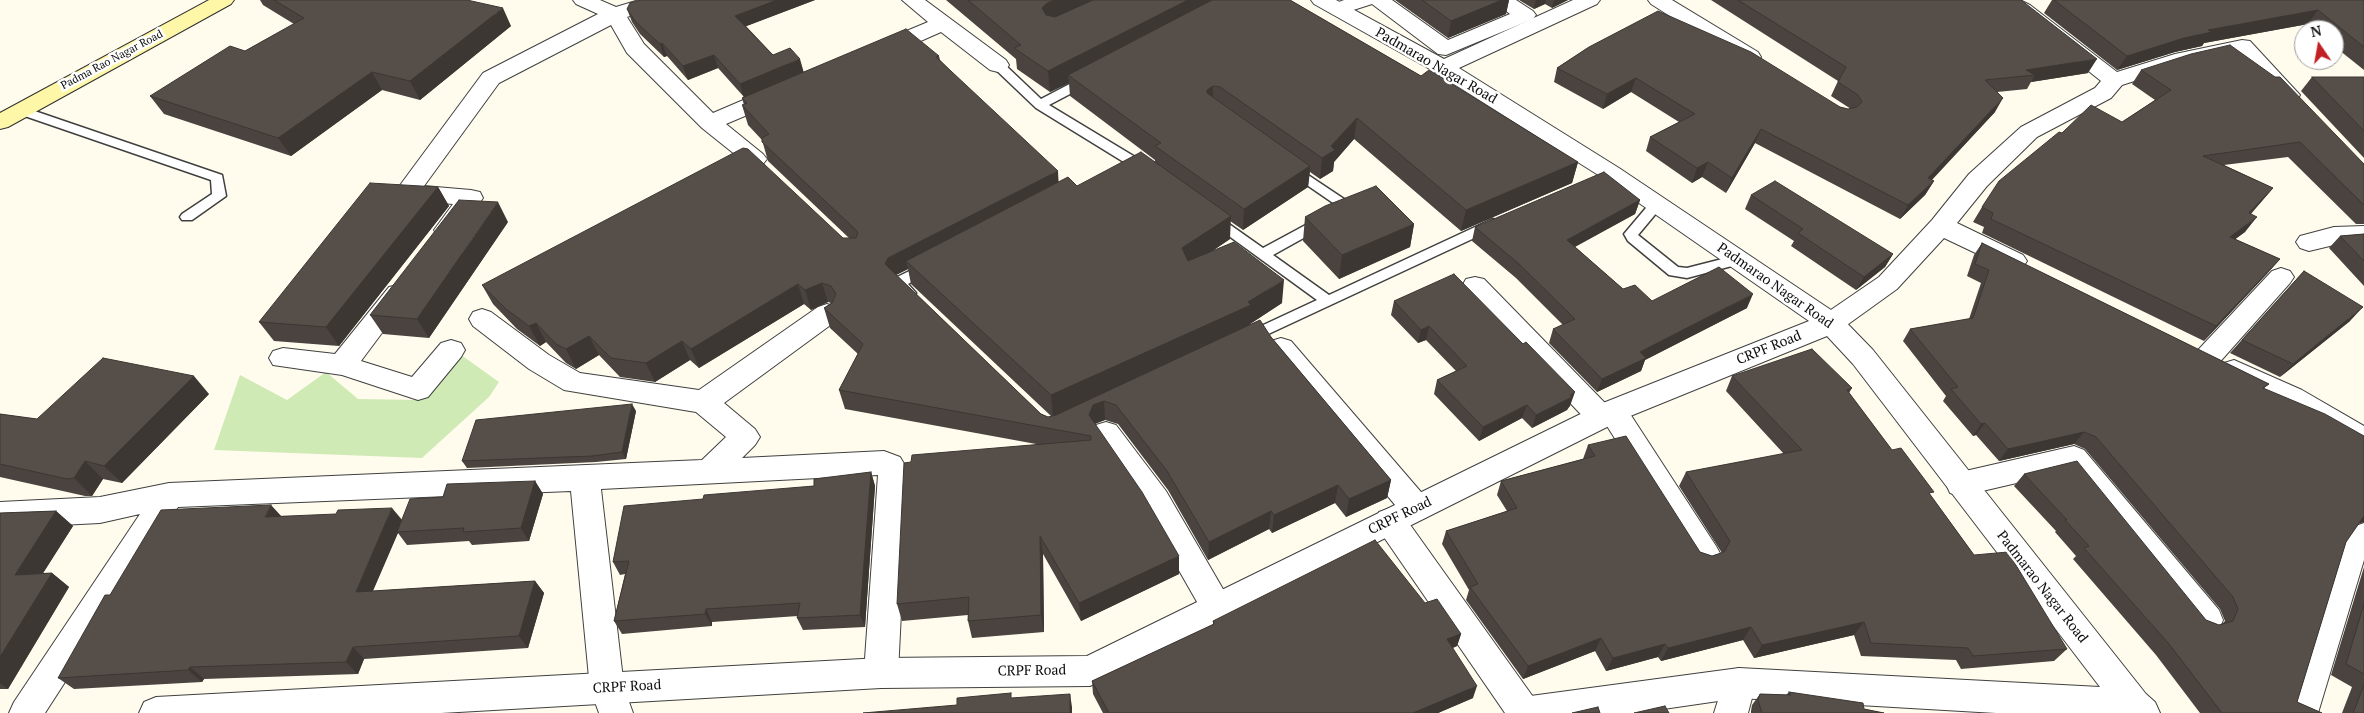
<!DOCTYPE html>
<style>
body{margin:0}
#map{position:relative;width:2364px;height:713px;overflow:hidden;background:#fffced;font-family:"PT Serif",serif}
canvas{display:block}
.north{position:absolute;left:2294px;top:20px;width:50px;height:50px;box-sizing:border-box;background:#fff;border:1px solid #9e9e9e;border-radius:50%;rotate:348deg;font-size:14px;font-weight:700;line-height:20px;text-align:center;color:#0d0d0d}
.north::after{content:'';display:block;margin:auto;width:18px;height:22px;background:#c12125;clip-path:polygon(50% 0,100% 100%,50% 72%,0 100%)}
</style>
<div id="map">
<canvas width="2364" height="713"></canvas>
<div class="north">N</div>
</div>
<script>
const c = document.querySelector('canvas').getContext('2d');
c.lineJoin = 'round';
function fill(path, color) { c.fillStyle = color; c.fill(path, 'evenodd'); }
const shape = rows => new Path2D(rows.map(r => 'M' + r).join(''));
function stroke(path, color, width, dash) { c.strokeStyle = color; c.lineWidth = width; c.lineCap = dash ? 'butt' : 'round'; c.setLineDash(dash || []); c.stroke(path); }
function drawText(font, color, halo, rows, align = 'center') {
  c.font = font + ' "PT Serif",serif'; c.lineWidth = 5; c.setLineDash([]); c.textBaseline = 'middle'; c.strokeStyle = halo; c.fillStyle = color; for (const [text, x, y, turn = 0] of rows) {
    c.save(); c.translate(x, y); c.rotate((+turn || 0) * Math.PI / 180); c.textAlign = isNaN(turn) ? turn : align; if (halo) c.strokeText(text, 0, 0); c.fillText(text, 0, 0); c.restore();
  }
}
fill(shape([
 [457,352,499,382,489,397,422,458,214,450,240,375,287,400,326,372,358,399,420,400]
]), '#d0eab6');
const service = shape([
 [998,61,1002,62,1041,99,1083,77,1091,77,1093,80,1091,83,1049,105,1150,166,1152,169,1150,172,1140,172,1036,108,994,68,992,65,998,61],
 [20,106,222,175,226,196,192,220,182,220,180,217,182,214,212,194,211,180,16,113,14,110,20,106],
 [1293,165,1356,207,1354,210,1273,255,1329,295,1488,221,1493,219,1500,224,1498,227,1249,343,1244,342,1242,338,1244,334,1317,300,1207,220,1209,217,1219,217,1263,248,1339,207,1288,172,1286,169,1293,165],
 [1656,201,1663,205,1638,235,1678,267,1687,268,1738,255,1743,257,1745,260,1743,263,1687,278,1669,275,1628,241,1624,234,1651,202,1656,201],
 [928,262,933,264,935,267,933,270,908,284,916,293,914,297,904,297,893,287,891,283,893,279,928,262]
]);
const minor = shape([
 [573,0,600,0,616,7,639,0,670,0,667,4,627,17,644,44,713,113,769,89,777,87,785,89,788,94,785,99,726,124,763,154,767,159,763,164,755,167,747,164,702,128,627,53,611,25,499,83,424,186,471,190,480,192,483,198,456,236,447,238,438,236,434,230,453,204,407,200,398,198,395,192,483,73,598,14,576,4,573,0],
 [902,0,925,0,1006,60,1009,65,1006,70,998,72,990,70,941,32,889,55,881,56,873,55,870,50,873,45,928,22,902,0],
 [1344,0,1392,0,1448,40,1510,14,1492,0,1516,0,1533,11,1536,15,1533,19,1446,55,1438,54,1372,4,1338,15,1331,13,1328,9,1331,5,1344,0],
 [1648,0,1672,0,1758,52,1761,57,1758,62,1750,64,1742,62,1651,4,1648,0],
 [1992,0,2020,0,2030,5,2117,72,2175,54,2242,40,2250,41,2300,95,2297,100,2289,102,2281,100,2237,54,2181,66,2122,85,2111,98,2037,137,1987,186,1957,223,2023,255,2027,261,2023,267,2014,270,2005,267,1944,238,1897,289,1840,330,1831,333,1822,330,1818,323,1822,316,1879,277,1932,220,1969,174,2021,127,2095,88,2101,81,2016,13,1995,4,1992,0],
 [2364,226,2364,244,2334,245,2309,251,2300,248,2296,242,2300,236,2334,227,2364,226],
 [2281,268,2290,271,2294,277,2290,283,2218,364,2208,367,2198,364,2194,357,2198,350,2272,271,2281,268],
 [1475,277,1484,279,1605,403,1613,400,1623,403,1716,546,1721,555,1716,564,1705,568,1694,564,1607,426,1601,428,1591,425,1466,293,1462,286,1466,279,1475,277],
 [398,285,407,287,411,294,361,361,412,377,441,343,451,340,461,343,465,350,461,357,428,397,418,400,342,375,273,365,269,358,273,351,283,348,335,354,389,287,398,285],
 [827,304,836,307,840,314,836,321,724,403,755,429,760,437,755,445,742,458,884,451,900,457,903,462,908,470,898,673,893,684,881,688,869,684,864,673,878,475,601,489,624,688,633,713,599,713,590,688,571,491,178,507,45,713,9,713,14,702,140,514,100,523,0,528,0,502,100,497,169,483,702,460,726,437,696,412,564,390,529,369,473,326,469,319,473,312,482,309,491,312,549,355,580,373,699,390,818,307,827,304],
 [1281,338,1291,341,1427,499,1431,508,1427,517,1416,521,1405,517,1271,355,1267,348,1271,341,1281,338],
 [2234,360,2302,390,2364,426,2364,451,2354,448,2282,406,2224,377,2220,370,2224,363,2234,360],
 [1106,422,1116,425,1166,491,1227,596,1232,606,1227,616,1216,620,1205,616,1144,509,1092,433,1096,425,1106,422],
 [2074,446,2084,450,2219,610,2223,620,2219,630,2207,634,2195,630,2068,471,1961,496,1950,493,1946,484,1950,475,1961,472,2074,446],
 [1390,508,1401,512,1536,701,1541,713,1505,713,1379,530,1375,521,1379,512,1390,508],
 [2364,523,2364,560,2318,713,2284,713,2334,554,2353,527,2364,523],
 [1739,668,1751,672,1756,683,1748,713,1714,713,1727,672,1739,668]
]);
const tertiary = shape([
 [1311,0,1336,0,1444,59,1573,0,1600,0,1597,4,1459,68,1619,168,1840,316,1873,350,2146,694,2155,702,2160,713,1996,713,1739,698,1636,713,1506,713,1511,702,1523,697,1739,668,2100,687,1853,364,1827,336,1623,419,1090,686,881,688,441,713,139,713,144,702,156,697,881,658,1087,656,1603,403,1809,321,1603,178,1435,72,1314,4,1311,0]
]);
const secondary = shape([
 [209,0,234,0,231,4,8,127,0,129,0,113,209,0]
]);
stroke(service, '#404040', 3);
stroke(minor, '#404040', 2);
stroke(tertiary, '#404040', 2);
stroke(secondary, '#2f2f2f', 2);
fill(service, '#fff');
fill(minor, '#fff');
fill(tertiary, '#fff');
fill(secondary, '#fff7a8');
fill(shape([
 [260,0,467,0,511,26,420,100,382,90,291,156,164,114,150,96,245,51,294,24,263,5],
 [640,0,815,0,746,26,773,55,803,72,939,56,940,60,1059,182,1077,186,1155,162,1155,160,1070,96,1069,83,1050,92,1017,69,1016,59,946,0,1290,0,1421,76,1578,162,1572,183,1461,231,1354,139,1334,162,1333,171,1320,179,1310,172,1308,187,1243,230,1230,221,1230,239,1211,252,1282,303,1250,324,1250,325,1271,337,1391,480,1387,498,1346,517,1335,503,1272,533,1269,529,1208,560,1168,490,1118,424,1105,420,1095,424,1179,574,1081,621,1043,554,1044,632,972,638,968,621,968,615,902,621,897,604,1036,444,845,409,839,390,858,354,830,328,824,308,831,303,828,302,811,310,804,304,699,368,690,360,655,382,620,377,599,355,576,369,566,363,546,342,540,346,517,329,493,304,482,285,843,238,849,238,768,161,762,140,748,125,742,105,744,105,742,98,744,97,718,68,688,80,667,56,664,57,640,34,632,22,627,9],
 [908,269,911,284,1051,416,1048,417,1041,414,896,275],
 [1395,0,1509,0,1506,14,1448,38],
 [1519,0,1568,0,1552,8,1545,4,1534,9],
 [1711,0,2021,0,2088,73,2031,82,2027,89,1997,92,1995,112,1932,180,1934,181,1925,195,1900,219,1755,143,1726,193,1702,177,1692,183,1646,151,1650,137,1679,122,1631,92,1603,109,1554,82,1557,68,1589,47,1848,109,1851,109,1831,96,1838,81],
 [2052,0,2364,0,2364,70,2334,46,2334,30,2315,30,2308,24,2204,43,2202,46,2175,52,2117,70,2044,13],
 [2141,70,2364,164,2364,224,2356,224,2288,157,2224,165,2273,188,2251,214,2245,232,2235,239,2280,259,2204,341,1982,233,1984,227,1973,222,1982,207,2062,133,2122,122,2155,100,2132,84],
 [2312,77,2364,77,2364,158,2301,91],
 [438,187,449,206,339,346,274,341,259,322],
 [1751,195,1893,254,1885,267,1856,290,1791,246,1794,241,1745,209],
 [1640,200,1635,214,1575,247,1623,289,1652,301,1747,308,1645,360,1641,371,1597,392,1549,343,1553,329,1563,325,1516,278,1472,241,1475,227],
 [1305,217,1414,224,1410,247,1339,279,1303,241],
 [508,222,429,338,383,334,370,315],
 [2364,234,2364,286,2329,248,2340,236],
 [1982,243,2269,384,2264,388,2364,522,2359,523,2346,542,2297,702,2322,713,2200,713,2156,655,2073,559,2076,556,2055,532,2056,531,2014,486,2024,474,2206,620,2219,625,2223,623,2225,621,2220,609,2085,449,2074,444,1999,461,1976,435,1973,436,1943,401,1946,396,1903,341,1910,329,1969,319,1981,283,1967,276,1974,255],
 [2304,271,2350,321,2280,377,2230,353],
 [1394,301,1570,406,1569,407,1567,410,1532,428,1522,418,1479,441,1434,394,1437,380,1456,371,1426,340,1418,343,1391,315],
 [1732,376,1852,388,1849,393,1892,450,1931,496,1974,555,2067,649,2054,661,1961,669,1956,660,1861,656,1854,635,1754,658,1743,640,1661,661,1658,657,1606,671,1595,651,1523,679,1466,600,1469,590,1442,544,1446,531,1507,511,1497,495,1501,481,1583,459,1588,445,1700,552,1712,556,1722,553,1679,486,1686,472,1784,454,1726,391],
 [209,394,122,483,103,479,92,496,85,496,0,477,0,414,37,419],
 [636,411,626,459,596,462,467,468,462,461],
 [871,472,875,486,865,627,803,630,797,618,798,616,712,622,712,626,622,634,614,621,625,574,620,575,613,562,703,499,814,486],
 [535,481,543,494,529,541,472,545,469,541,407,545,398,533,373,591,535,581,544,593,528,648,364,659,358,674,204,679,202,682,74,689,58,678,110,595,281,516,402,520,443,497],
 [56,511,73,526,43,573,52,573,69,587,8,689,0,689,0,513],
 [2364,567,2364,713,2342,713,2352,687,2331,675],
 [1425,603,1461,634,1457,646,1453,648,1473,698,1438,713,1103,713,1093,694,1092,681,1213,625,1213,621],
 [1789,692,1864,709,1884,713,1751,713,1751,711,1752,705,1760,694,1786,695]
]), '#4a433f');
fill(shape([
 [777,0,815,0,739,29,735,16],
 [1054,0,1092,0,1044,29,1042,8,1046,4],
 [1188,0,1228,0,1068,75,1069,83,1050,92,1048,71],
 [1502,0,1509,0,1506,14,1448,38,1451,21],
 [1536,0,1546,0,1545,4,1534,9],
 [1554,0,1568,0,1552,8],
 [503,8,511,26,420,100,410,81],
 [2318,10,2308,24,2204,43,2202,46,2175,52,2117,70,2127,56,2208,30],
 [662,43,667,56,664,57,660,44],
 [714,55,718,68,688,80,683,66],
 [800,59,804,73,744,98,740,84],
 [2097,59,2088,73,2031,82,2035,75,2026,70],
 [372,72,382,90,291,156,278,138],
 [1636,78,1631,92,1603,109,1607,94],
 [1213,86,1213,107,1207,111,1207,90],
 [2003,98,1995,112,1920,192,1928,178],
 [1357,118,1354,139,1334,162,1333,171,1320,179,1322,158,1331,146],
 [1761,129,1755,143,1726,193,1732,178],
 [1578,162,1572,183,1461,231,1466,210],
 [1708,162,1702,177,1692,183,1697,168],
 [1310,166,1308,187,1243,230,1244,209],
 [1058,171,1059,191,906,261,908,269,892,277,885,264,888,258],
 [1934,181,1925,195,1900,219,1908,205],
 [438,187,449,206,339,346,326,327],
 [2273,188,2261,202,2237,227,2249,213],
 [1640,200,1635,214,1563,253,1567,240],
 [498,202,508,222,429,338,417,319],
 [1231,216,1230,239,1182,271,1182,248],
 [2257,217,2245,232,2218,252,2230,237],
 [1414,224,1410,247,1339,279,1342,255],
 [1893,254,1885,267,1856,290,1864,277],
 [2280,259,2267,274,2204,341,2216,326],
 [1284,280,1282,303,1250,324,1250,329,1053,418,1051,395,1248,302],
 [822,283,828,302,811,310,805,290],
 [798,284,804,304,699,368,691,349],
 [1753,294,1747,308,1645,360,1641,371,1597,392,1602,379,1640,352],
 [2363,307,2350,321,2280,377,2293,364],
 [536,323,546,342,540,346,529,326],
 [1429,326,1426,340,1418,343,1421,330],
 [589,336,599,355,576,369,566,349],
 [682,341,690,360,655,382,646,363],
 [194,376,209,394,122,483,104,466],
 [1575,392,1570,406,1569,407,1567,410,1532,428,1536,415],
 [1104,401,1105,420,1094,424,1089,415,1093,405],
 [632,404,636,411,626,459,622,452],
 [1527,405,1522,418,1479,441,1483,427],
 [1985,423,1976,435,1973,436,1981,424],
 [2084,432,2074,444,1999,461,2008,449],
 [85,461,103,479,92,496,74,478],
 [871,472,875,486,865,627,860,615],
 [1391,480,1387,498,1346,517,1349,499],
 [535,481,543,494,529,541,521,528],
 [1338,485,1335,503,1272,533,1274,515],
 [271,505,283,518,265,517],
 [392,508,403,521,367,604,356,592],
 [56,511,73,526,33,589,15,575],
 [1271,511,1269,529,1208,560,1209,542],
 [2364,515,2364,522,2351,526],
 [1040,536,1043,554,1044,632,1041,615],
 [1179,556,1179,574,1081,621,1079,603],
 [52,573,69,587,8,689,0,683,0,657],
 [535,581,544,593,528,648,519,636],
 [706,609,712,622,712,626,705,614],
 [1864,622,1854,635,1754,658,1762,645],
 [1751,627,1743,640,1661,661,1668,648],
 [1461,634,1457,646,1443,651,1447,639],
 [1601,638,1595,651,1523,679,1528,666],
 [1665,644,1658,657,1606,671,1613,658],
 [353,647,364,659,358,674,346,662],
 [190,667,204,679,202,682,188,670],
 [1477,686,1473,698,1438,713,1413,713],
 [1070,694,1072,707,1072,713,1070,713]
]), '#3c3733');
const building = shape([
 [274,0,467,0,503,8,410,81,372,72,278,138,150,96,230,46,245,51,304,18,274,0],
 [640,0,777,0,735,16,773,55,790,48,800,59,740,84,714,55,683,66,662,43,660,44,635,21,627,9,630,3,640,0],
 [968,0,1054,0,1046,4,1042,8,1046,15,1055,17,1093,0,1188,0,1048,71,1014,48,1021,45,968,0],
 [1212,0,1290,0,1421,76,1429,70,1578,162,1466,210,1357,118,1331,146,1335,150,1322,158,1220,87,1213,86,1207,90,1207,93,1310,166,1244,209,1155,146,1161,143,1068,75,1212,0],
 [1422,0,1502,0,1451,21,1422,0],
 [1738,0,2021,0,2097,59,2026,70,2035,75,1985,80,2003,98,1928,178,1934,181,1908,205,1761,129,1732,178,1708,162,1697,168,1650,137,1695,114,1636,78,1607,94,1557,68,1589,47,1658,11,1751,52,1840,107,1848,109,1857,107,1862,102,1858,95,1838,82,1846,67,1738,0],
 [2054,0,2364,0,2364,47,2318,10,2208,30,2212,32,2184,38,2127,56,2054,0],
 [906,29,939,56,936,57,1058,171,888,258,885,264,1041,414,1048,417,1056,415,1260,320,1271,337,1391,480,1349,499,1338,485,1274,515,1271,511,1209,542,1167,471,1116,405,1104,401,1093,405,1089,415,1142,492,1179,556,1079,603,1040,536,1041,615,968,621,969,597,897,604,904,463,911,462,912,455,1091,440,1091,436,839,390,863,344,824,308,832,303,836,294,831,286,822,283,805,290,798,284,691,349,682,341,646,363,611,358,589,336,566,349,556,344,536,323,529,326,506,309,482,285,743,148,748,149,843,238,856,238,858,233,855,229,762,142,762,138,769,134,742,105,747,103,742,98,906,29],
 [2230,45,2275,77,2280,77,2364,164,2364,205,2300,142,2203,156,2273,188,2249,213,2257,217,2230,237,2280,259,2216,326,1991,219,1993,213,1982,207,1999,181,2059,132,2062,133,2091,105,2122,122,2171,90,2141,70,2191,54,2230,45],
 [2312,77,2364,77,2364,131,2312,77],
 [1141,152,1231,216,1182,248,1188,261,1234,242,1284,280,1248,302,1251,305,1051,395,906,261,1068,177,1077,186,1141,152],
 [1604,172,1640,200,1567,240,1623,289,1635,285,1652,301,1719,267,1753,294,1640,352,1646,358,1602,379,1553,329,1575,319,1519,264,1475,227,1604,172],
 [1775,181,1893,254,1864,277,1798,233,1803,229,1751,195,1775,181],
 [370,183,438,187,326,327,259,322,370,183],
 [1376,186,1414,224,1342,255,1305,217,1325,206,1376,186],
 [459,200,498,202,417,319,370,315,459,200],
 [2364,234,2364,261,2340,236,2364,234],
 [1982,243,2269,384,2263,388,2325,414,2364,436,2364,516,2346,542,2297,702,2322,713,2222,713,2169,644,2084,548,2089,546,2065,520,2067,520,2024,474,2077,461,2206,620,2219,625,2233,621,2238,609,2233,597,2096,437,2084,432,2008,449,1985,423,1981,424,1951,389,1958,387,1910,329,1973,318,1989,270,1975,264,1982,243],
 [2304,271,2363,307,2293,364,2242,340,2304,271],
 [1454,274,1523,344,1526,342,1575,392,1570,395,1572,397,1536,415,1527,405,1483,427,1437,380,1467,366,1429,326,1421,330,1394,301,1454,274],
 [1812,349,1852,388,1847,390,1892,450,1901,448,1934,492,1929,493,1974,555,2008,552,2067,649,1973,656,1968,648,1871,643,1864,622,1762,645,1751,627,1668,648,1665,644,1613,658,1601,638,1528,666,1470,587,1478,584,1446,531,1517,508,1501,481,1595,456,1588,445,1626,436,1700,552,1712,556,1724,552,1730,541,1686,472,1802,450,1732,376,1812,349],
 [103,358,194,376,104,466,85,461,74,478,67,479,0,464,0,414,37,419,103,358],
 [632,404,622,452,592,456,462,461,476,420,632,404],
 [871,472,860,615,797,618,800,603,706,609,705,614,614,621,629,561,613,562,624,506,703,499,704,495,814,486,814,479,871,472],
 [535,481,521,528,463,532,464,528,397,532,410,499,443,497,447,484,535,481],
 [271,505,265,517,336,514,338,510,392,508,356,592,535,581,519,636,353,647,346,662,190,667,188,670,58,678,105,595,110,595,161,510,271,505],
 [56,511,15,575,52,573,0,657,0,513,56,511],
 [1375,540,1425,603,1437,599,1461,634,1447,639,1477,686,1413,713,1109,713,1092,681,1214,624,1213,621,1375,540],
 [2364,604,2364,674,2346,664,2364,604],
 [2364,685,2364,713,2353,713,2364,685],
 [1789,692,1863,703,1864,709,1884,713,1762,713,1758,700,1760,694,1791,695,1789,692],
 [1011,693,1011,698,1070,694,1070,713,863,713,957,705,957,698,1011,693],
 [1665,706,1669,713,1634,713,1665,706],
 [1598,707,1600,713,1572,713,1598,707]
]);
fill(building, '#564e49');
stroke(building, '#3c3733', 1);
drawText('11px', '#0d0d0d', '#fff', [
 ["Padma Rao Nagar Road",112,60,-28]
]);
drawText('14px', '#0d0d0d', '#fff', [
 ["Padmarao Nagar Road",1436,66,30],
 ["Padmarao Nagar Road",1775,286,35],
 ["CRPF Road",1769,348,-22],
 ["CRPF Road",1400,516,-26],
 ["Padmarao Nagar Road",2042,587,52],
 ["CRPF Road",1032,671,-1],
 ["CRPF Road",627,687,-3]
]);
</script>
